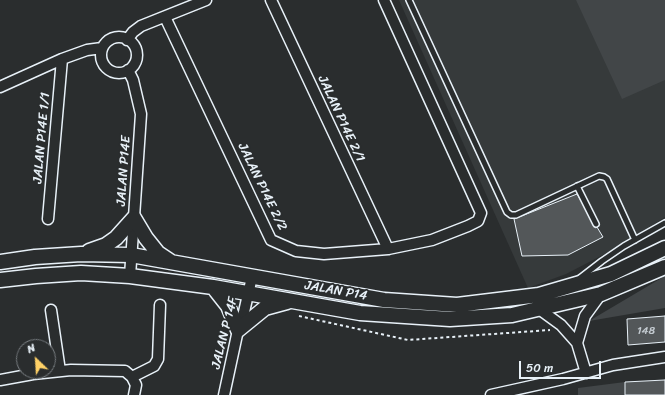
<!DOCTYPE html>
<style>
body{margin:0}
#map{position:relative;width:665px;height:395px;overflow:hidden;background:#2a2d2e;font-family:Sriracha,sans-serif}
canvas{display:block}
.north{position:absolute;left:16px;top:339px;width:40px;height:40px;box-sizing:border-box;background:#2a2d2e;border:1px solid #767b7f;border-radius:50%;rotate:335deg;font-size:11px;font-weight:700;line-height:16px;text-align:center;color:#e8f1f8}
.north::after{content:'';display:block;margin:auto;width:14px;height:18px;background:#ffd166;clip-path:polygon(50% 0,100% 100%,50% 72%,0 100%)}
.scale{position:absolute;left:519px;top:361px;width:82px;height:18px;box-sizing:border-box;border:2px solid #e8f1f8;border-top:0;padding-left:5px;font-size:12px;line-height:14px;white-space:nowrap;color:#e8f1f8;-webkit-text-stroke:3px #2a2d2e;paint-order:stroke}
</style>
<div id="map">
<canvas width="665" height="395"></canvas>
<div class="north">N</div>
<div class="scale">50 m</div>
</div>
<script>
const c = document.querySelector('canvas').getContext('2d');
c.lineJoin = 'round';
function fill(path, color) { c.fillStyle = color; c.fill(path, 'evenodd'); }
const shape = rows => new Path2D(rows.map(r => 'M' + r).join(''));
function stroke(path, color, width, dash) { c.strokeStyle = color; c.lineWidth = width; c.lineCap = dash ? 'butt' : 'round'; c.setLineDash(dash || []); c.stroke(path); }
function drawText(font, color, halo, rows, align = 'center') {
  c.font = font + ' Sriracha,sans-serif'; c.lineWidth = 3.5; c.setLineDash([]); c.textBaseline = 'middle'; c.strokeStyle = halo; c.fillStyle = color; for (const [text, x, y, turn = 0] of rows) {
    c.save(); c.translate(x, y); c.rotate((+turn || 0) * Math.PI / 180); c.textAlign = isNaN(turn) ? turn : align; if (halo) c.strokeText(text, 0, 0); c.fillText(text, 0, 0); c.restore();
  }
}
fill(shape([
 [399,0,665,0,665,217,624,244,566,274,528,288]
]), '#363a3b');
fill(shape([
 [576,0,665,0,665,80,622,99],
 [665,276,665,308,589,321],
 [625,382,625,395,578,395,578,388]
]), '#424648');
const building = shape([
 [577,194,603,237,568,255,522,256,514,219,577,194],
 [665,316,665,342,628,345,627,319,665,316],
 [665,380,665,395,625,395,625,382,665,380]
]);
fill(building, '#535759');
stroke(building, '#e8f1f8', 1);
const service = shape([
 [409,0,507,212,511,215,516,215,599,176,604,177,607,179,635,240],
 [577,186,596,224],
 [580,278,602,261,624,246,665,223]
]);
const minor = shape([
 [271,0,388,249],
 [165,17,271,240,296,251,324,254,388,249,432,240,468,226,478,221,481,213,384,0],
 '101 55a18 18 0 1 1 36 0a18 18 0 1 1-36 0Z',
 [127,40,133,32,141,26,206,0],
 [128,70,133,80,141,114,130,276],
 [0,87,62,59,87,50,102,48],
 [48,219,62,59],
 [539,309,561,325,577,343,586,373],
 [51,310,60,371],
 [577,343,585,316,601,294],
 [132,377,154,366,158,359,160,305],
 [0,380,33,374,71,370,125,371,132,377,136,385,134,395],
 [224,395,238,330,244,312,252,277],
 [491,395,563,379,613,365,665,357]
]);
const secondary = shape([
 [89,251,106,245,116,238,134,218,146,238,158,253,170,261],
 [0,262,35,257,81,254,131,255,384,300,457,305,539,295,611,274,665,248],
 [0,280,36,276,81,273,130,276,213,287,360,313,450,319,512,315,601,294,665,267],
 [213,287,228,306,238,330,265,308,287,302]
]);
stroke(service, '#e8f1f8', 8);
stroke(minor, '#e8f1f8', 13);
stroke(secondary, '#e8f1f8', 17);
stroke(shape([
 [299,316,408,340,550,330]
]), '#e8f1f8', 2, [3, 3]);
stroke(service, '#2a2d2e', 5);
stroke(minor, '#2a2d2e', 10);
stroke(secondary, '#2a2d2e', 14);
drawText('11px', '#c3cad0', null, [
 ["148",646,331]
]);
drawText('13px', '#e8f1f8', '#2a2d2e', [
 ["JALAN P14E 2/1",341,119,65],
 ["JALAN P14E 1/1",42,138,-85],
 ["JALAN P14E",124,171,-86],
 ["JALAN P14E 2/2",262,187,64],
 ["JALAN P14",336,291,10],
 ["JALAN P 14F",225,333,-76]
]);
</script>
